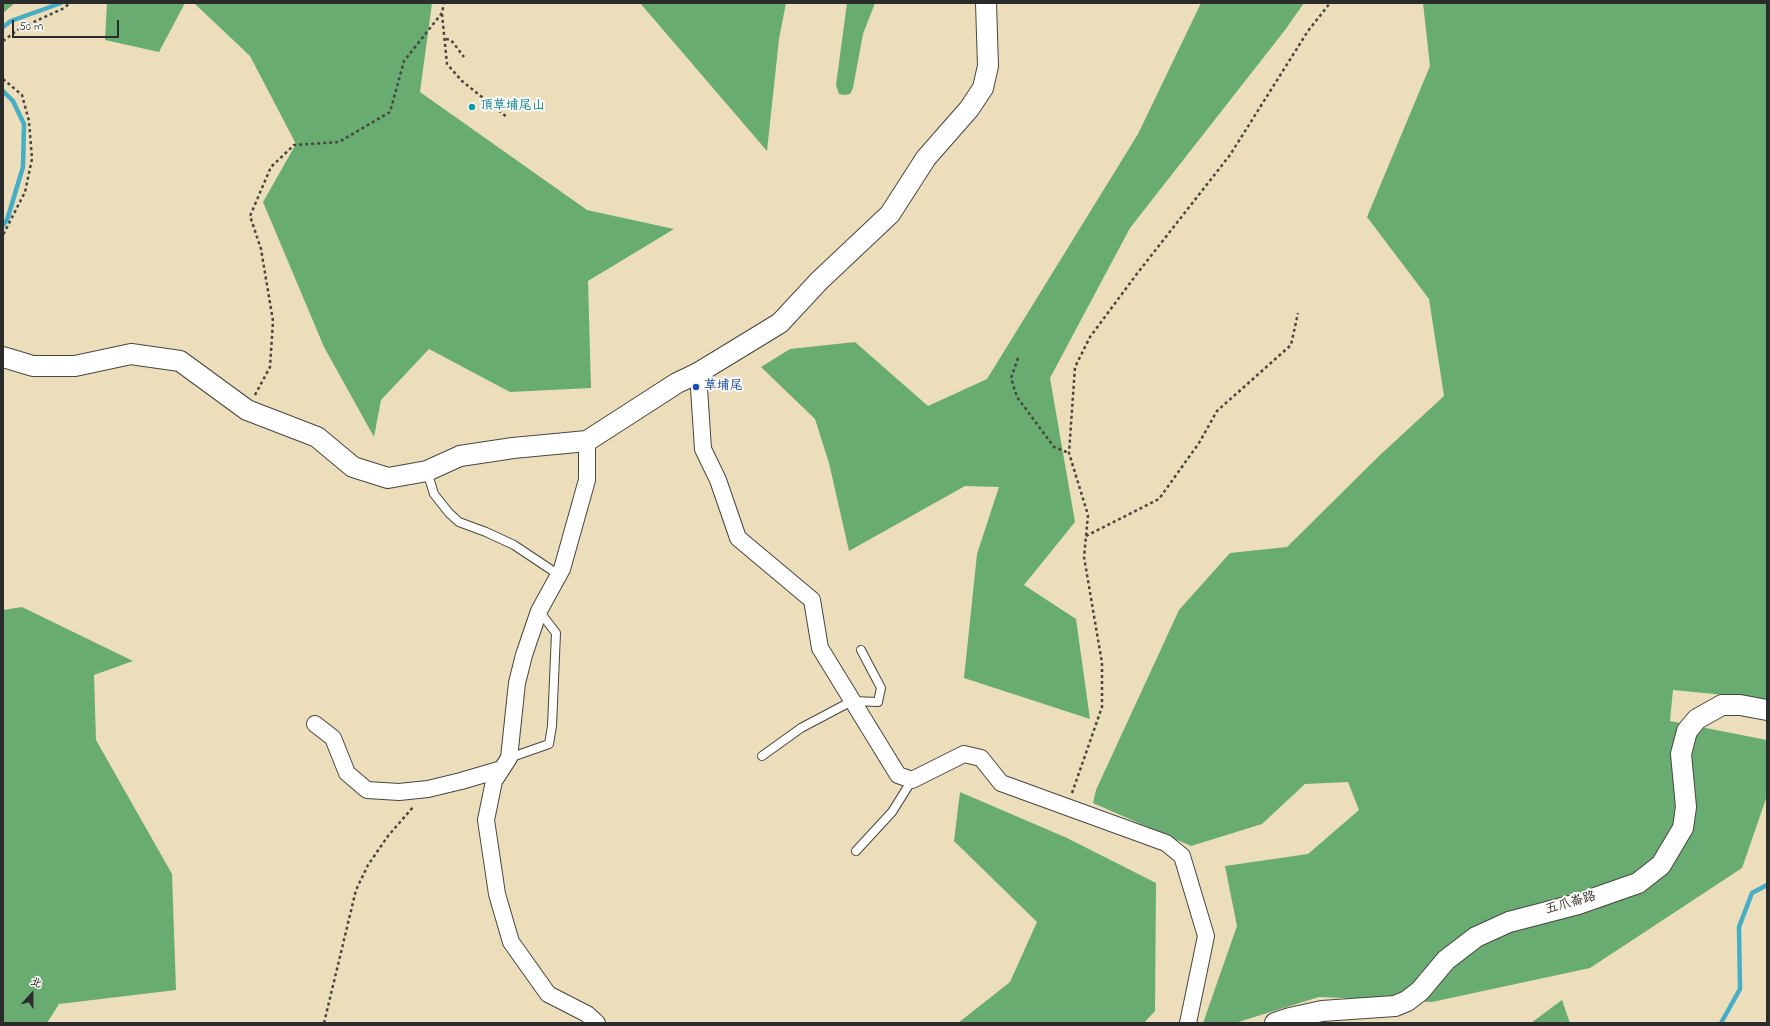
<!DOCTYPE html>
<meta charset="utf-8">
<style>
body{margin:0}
#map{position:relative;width:1770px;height:1026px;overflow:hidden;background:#eddebb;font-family:"Indie Flower","LXGW WenKai TC",sans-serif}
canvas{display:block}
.frame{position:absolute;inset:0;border:4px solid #2b2b2b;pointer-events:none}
.north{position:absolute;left:12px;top:974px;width:40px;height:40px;-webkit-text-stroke:3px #fdfcf7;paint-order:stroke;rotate:21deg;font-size:11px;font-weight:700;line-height:16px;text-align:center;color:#2b2b2b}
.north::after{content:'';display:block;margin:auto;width:14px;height:18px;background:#2b2b2b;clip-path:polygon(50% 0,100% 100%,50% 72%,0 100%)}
.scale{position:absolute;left:12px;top:20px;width:107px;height:18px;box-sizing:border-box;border:2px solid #2b2b2b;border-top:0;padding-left:5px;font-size:12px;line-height:14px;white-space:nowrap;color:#2b2b2b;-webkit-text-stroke:3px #fdfcf7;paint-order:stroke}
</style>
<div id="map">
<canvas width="1770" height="1026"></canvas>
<div class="frame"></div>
<div class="north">北</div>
<div class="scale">50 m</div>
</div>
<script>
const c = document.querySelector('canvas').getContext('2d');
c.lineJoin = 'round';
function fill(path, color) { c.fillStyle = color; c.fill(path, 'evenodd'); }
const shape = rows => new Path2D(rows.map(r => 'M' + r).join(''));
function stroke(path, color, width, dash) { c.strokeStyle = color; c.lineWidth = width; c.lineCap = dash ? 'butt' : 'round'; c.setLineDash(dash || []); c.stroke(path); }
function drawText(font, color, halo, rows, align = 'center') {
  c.font = font + ' "Indie Flower","LXGW WenKai TC",sans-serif'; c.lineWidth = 4; c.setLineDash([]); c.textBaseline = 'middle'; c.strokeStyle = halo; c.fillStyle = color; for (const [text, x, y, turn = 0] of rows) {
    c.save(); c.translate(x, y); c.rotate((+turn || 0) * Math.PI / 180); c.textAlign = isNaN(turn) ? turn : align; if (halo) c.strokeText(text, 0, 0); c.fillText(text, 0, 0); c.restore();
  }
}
fill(shape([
 [3,3,15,3,3,13],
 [107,3,185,3,159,52,105,40],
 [194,3,432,3,420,92,587,210,674,229,588,281,591,388,510,392,429,349,381,400,374,437,324,347,263,202,296,144,250,56],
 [640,3,786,3,779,39,767,151],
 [847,3,875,3,863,34,853,88,850,94,844,95,839,94,836,85],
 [1201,3,1304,3,1285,30,1130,228,1050,378,1075,522,1024,585,1076,619,1090,719,964,678,977,554,999,487,965,486,849,551,829,463,815,419,761,367,790,349,855,342,928,406,987,379,1138,134],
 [1423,3,1767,3,1767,699,1673,690,1670,721,1767,740,1767,796,1742,868,1590,968,1432,1002,1319,997,1235,1023,1203,1023,1237,926,1225,866,1308,854,1359,810,1348,782,1305,784,1262,824,1191,846,1093,803,1096,790,1179,610,1230,553,1287,547,1380,455,1444,396,1429,299,1367,217,1430,66],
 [22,607,133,661,94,675,96,740,172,874,176,990,59,1004,47,1023,3,1023,3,610],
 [960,792,1067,838,1156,883,1155,1011,1144,1023,958,1023,1010,982,1037,922,954,841],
 [1562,1000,1570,1023,1531,1023]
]), '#68ac71');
stroke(shape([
 [3,27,11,21,61,3],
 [3,91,13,101,24,124,23,167,7,220,3,225],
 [1721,1023,1740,989,1739,927,1752,893,1767,885]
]), '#45aec4', 4.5);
const service = shape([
 [427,471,434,494,449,513,459,522,486,532,514,545,559,575],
 [762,756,801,728,852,701,878,702,881,688,861,650],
 [509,758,549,744,552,726,556,633,539,611],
 [856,851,892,812,912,780]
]);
const minor = shape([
 [698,373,703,449,718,480,738,538,812,600,820,648,898,775,912,780,964,754,981,758,1001,783,1166,843,1182,856,1206,936,1188,1023],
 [587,441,587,480,562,569,539,611,524,655,517,683,509,758,494,781,486,820,497,894,511,942,548,994,587,1014,597,1023],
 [315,724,333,738,347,773,367,790,399,792,428,789,461,781,502,769]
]);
const tertiary = shape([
 [3,357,33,366,75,366,131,354,180,361,247,410,317,437,353,467,388,478,427,471,460,456,513,448,587,441,677,383,698,373,780,323,819,281,890,214,926,158,969,109,983,88,988,66,986,3],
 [1275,1023,1290,1018,1322,1011,1395,1006,1407,1001,1420,991,1446,960,1476,937,1509,922,1578,904,1638,883,1661,865,1683,828,1686,807,1681,754,1687,731,1697,719,1722,705,1740,705,1767,710]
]);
stroke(service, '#484641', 10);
stroke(minor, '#484641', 18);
stroke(tertiary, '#484641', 22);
stroke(shape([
 [442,14,447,64,462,81,508,118],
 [446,39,451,40,464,57],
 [3,41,19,29,64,8,70,3],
 [3,79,22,95,29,121,32,159,25,192,3,235],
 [1018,358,1011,378,1017,397,1054,447,1069,453],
 [255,395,270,367,273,321,261,249,250,216,271,167,294,145,339,142,390,112,404,61,442,13,444,3],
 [1086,536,1159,499,1199,443,1217,411,1291,345,1298,313],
 [1072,793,1102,707,1102,663,1084,557,1088,515,1069,453,1075,367,1090,337,1136,275,1230,155,1308,31,1330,3],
 [324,1023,356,890,368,865,388,836,414,806]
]), '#484641', 2.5, [3, 3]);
stroke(service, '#fff', 8);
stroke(minor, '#fff', 16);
stroke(tertiary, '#fff', 20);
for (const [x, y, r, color] of [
 [472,107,4,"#0f9aa8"],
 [696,387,4,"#1a4fb4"]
]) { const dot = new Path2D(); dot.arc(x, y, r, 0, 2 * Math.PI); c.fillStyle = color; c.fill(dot); stroke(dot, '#fdfcf7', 1.5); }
drawText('13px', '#0d838f', '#fdfcf7', [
 ["頂草埔尾山",480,107]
], 'left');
drawText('13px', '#164399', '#fdfcf7', [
 ["草埔尾",704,387]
], 'left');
drawText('13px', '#2b2b2b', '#fdfcf7', [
 ["五爪崙路",1571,904,-16]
]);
</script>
